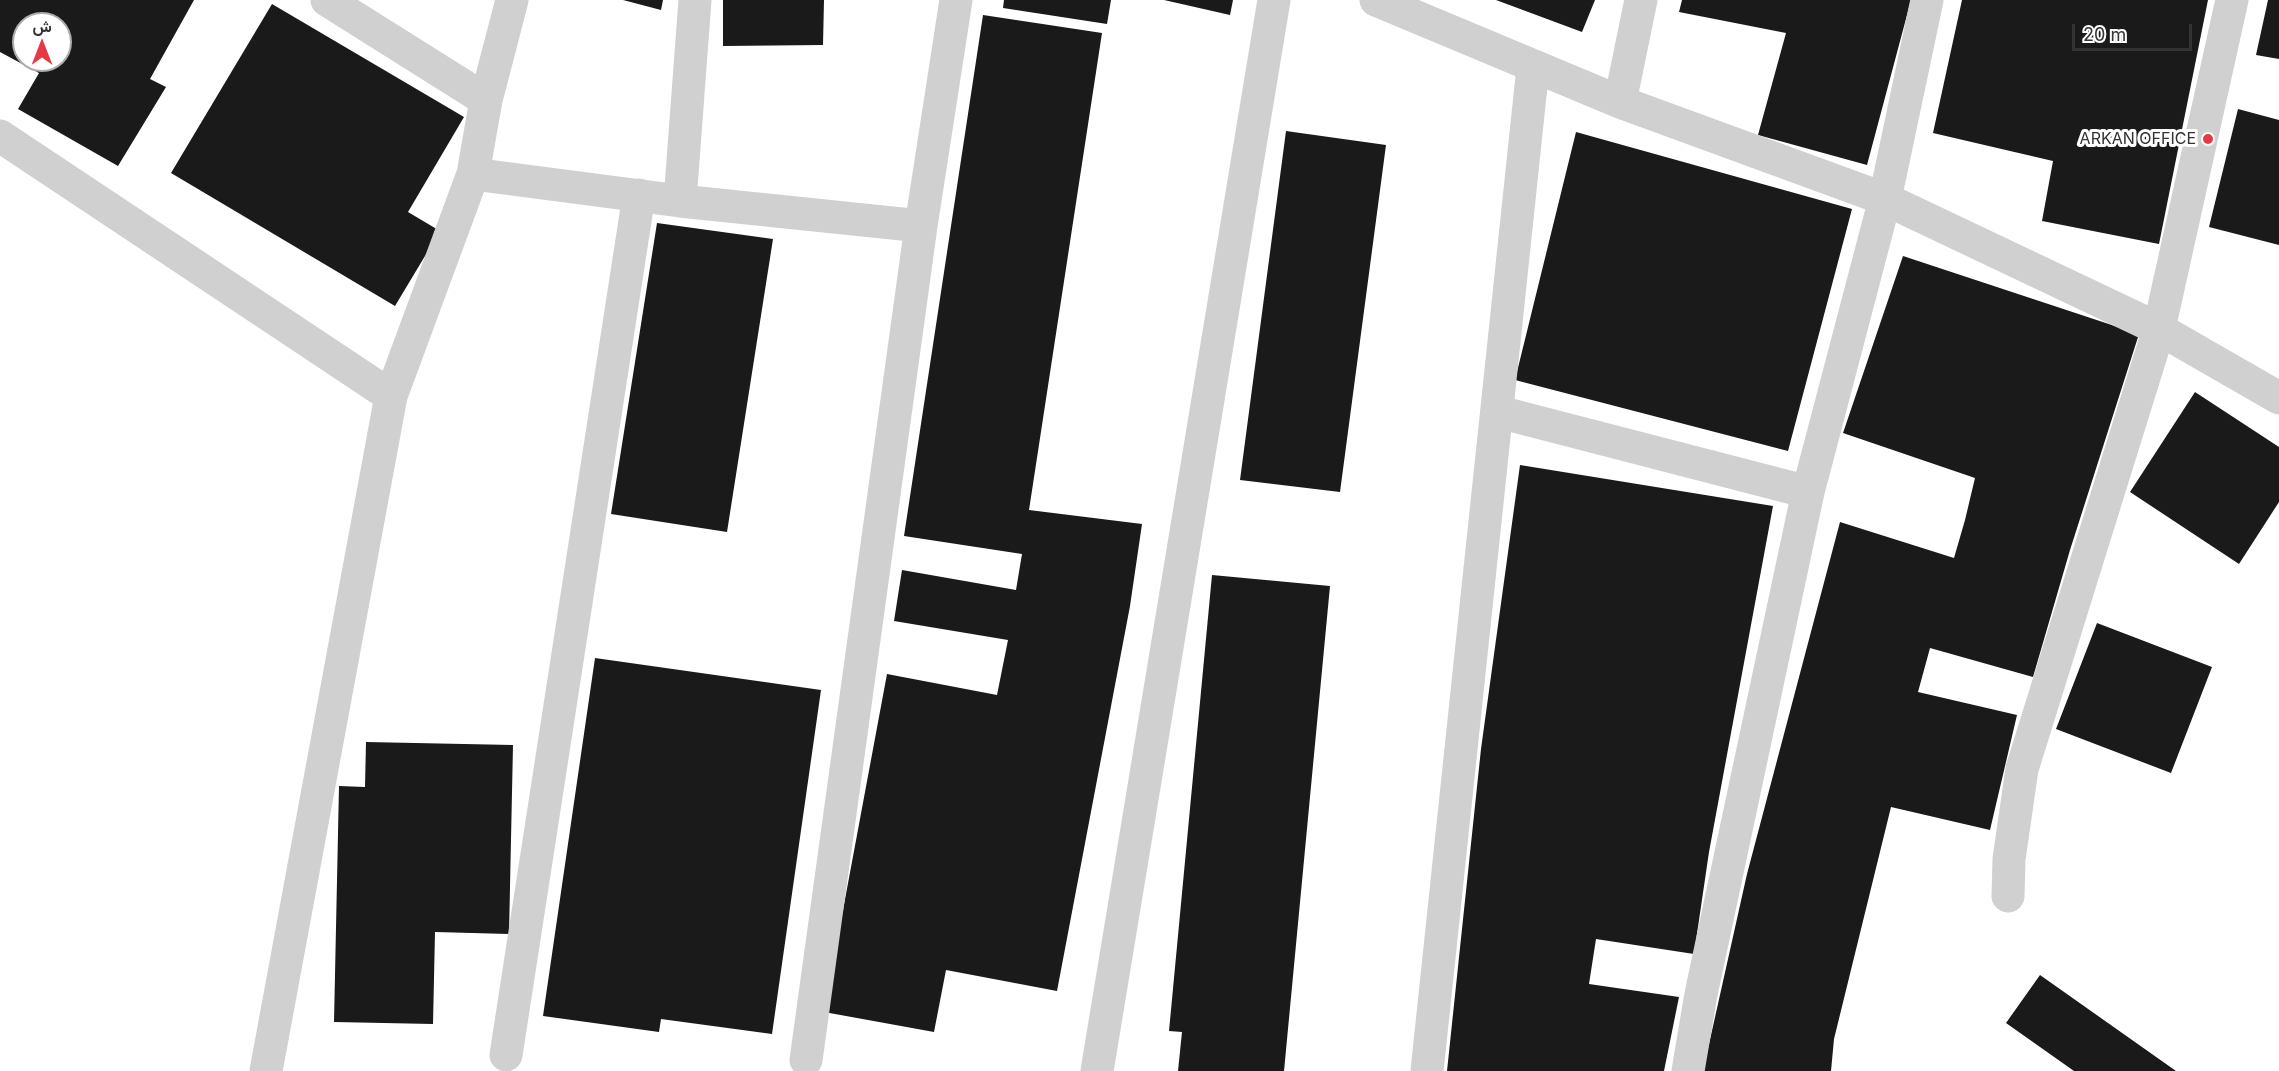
<!DOCTYPE html>
<meta charset="utf-8">
<style>
body{margin:0}
#map{position:relative;width:2279px;height:1071px;overflow:hidden;background:#fff;font-family:Inter,Vazirmatn,sans-serif}
canvas{display:block}
.north{position:absolute;left:12px;top:12px;width:60px;height:60px;box-sizing:border-box;background:#fff;border:2px solid #adadad;border-radius:50%;rotate:0deg;font-size:16px;font-weight:700;line-height:24px;text-align:center;color:#333}
.north::after{content:'';display:block;margin:auto;width:21px;height:27px;background:#e63946;clip-path:polygon(50% 0,100% 100%,50% 72%,0 100%)}
.scale{position:absolute;left:2072px;top:24px;width:120px;height:27px;box-sizing:border-box;border:3px solid #333;border-top:0;padding-left:8px;font-size:18px;line-height:21px;white-space:nowrap;color:#333;-webkit-text-stroke:4px #fff;paint-order:stroke}
</style>
<div id="map">
<canvas width="2279" height="1071"></canvas>
<div class="north">ش</div>
<div class="scale">20 m</div>
</div>
<script>
const c = document.querySelector('canvas').getContext('2d');
c.lineJoin = 'round';
function fill(path, color) { c.fillStyle = color; c.fill(path, 'evenodd'); }
const shape = rows => new Path2D(rows.map(r => 'M' + r).join(''));
function stroke(path, color, width, dash) { c.strokeStyle = color; c.lineWidth = width; c.lineCap = dash ? 'butt' : 'round'; c.setLineDash(dash || []); c.stroke(path); }
function drawText(font, color, halo, rows, align = 'center') {
  c.font = font + ' Inter,sans-serif'; c.lineWidth = 6; c.setLineDash([]); c.textBaseline = 'middle'; c.strokeStyle = halo; c.fillStyle = color; for (const [text, x, y, turn = 0] of rows) {
    c.save(); c.translate(x, y); c.rotate((+turn || 0) * Math.PI / 180); c.textAlign = isNaN(turn) ? turn : align; if (halo) c.strokeText(text, 0, 0); c.fillText(text, 0, 0); c.restore();
  }
}
fill(shape([
 [0,0,194,0,150,79,166,87,118,166,18,109,39,73,0,52],
 [24,24,60,24,60,60,24,60],
 [623,0,663,0,661,10],
 [723,0,824,0,823,45,723,46],
 [1004,0,1111,0,1107,24,1003,8],
 [1164,0,1233,0,1230,15],
 [1496,0,1595,0,1582,32],
 [1682,0,1911,0,1867,165,1758,135,1786,33,1679,12],
 [1962,0,2208,0,2159,244,2042,221,2053,161,1933,133],
 [2268,0,2279,0,2279,59,2256,55],
 [272,4,464,117,408,212,440,231,395,306,171,173],
 [983,15,1102,33,1029,510,1142,524,1130,606,1057,991,946,970,934,1032,824,1012,887,674,997,695,1008,640,894,621,902,570,1016,590,1022,554,904,536],
 [2238,109,2279,120,2279,245,2209,227],
 [1286,131,1386,145,1340,492,1240,480],
 [1576,132,1852,209,1788,451,1515,380],
 [657,223,773,239,727,532,611,514],
 [1903,256,2139,334,2070,550,2033,677,1930,648,1918,692,2017,715,1990,830,1891,807,1834,1039,1831,1071,1703,1071,1747,874,1840,522,1954,558,1965,520,1975,478,1843,433],
 [2195,392,2279,447,2279,502,2239,564,2130,492],
 [1520,465,1773,506,1709,852,1694,954,1596,939,1589,984,1679,997,1664,1071,1447,1071,1481,749],
 [1212,575,1330,586,1284,1071,1178,1071,1182,1032,1169,1031],
 [2097,623,2212,667,2171,773,2056,729],
 [595,658,821,690,772,1034,661,1019,659,1032,543,1016],
 [366,742,513,745,509,934,435,932,433,1024,334,1022,339,786,365,787],
 [2040,975,2176,1071,2074,1071,2006,1023]
]), '#1a1a1a');
stroke(shape([
 [327,0,486,100],
 [1376,0,1620,102,1885,199,2159,329,2279,398],
 [1620,102,1641,0],
 [0,136,391,396],
 [473,174,680,201,921,226],
 [680,201,695,0],
 [1499,412,1808,492],
 [2008,896,2009,859,2022,769,2159,329,2232,0],
 [506,1055,639,195],
 [806,1060,921,226,956,0],
 [266,1071,391,396,473,174,486,100,512,0],
 [1097,1071,1274,0],
 [1427,1071,1533,67],
 [1688,1071,1701,994,1808,492,1885,199,1927,0]
]), '#d0d0d0', 33);
for (const [x, y, r, color] of [
 [2208,139,6,"#e63946"]
]) { const dot = new Path2D(); dot.arc(x, y, r, 0, 2 * Math.PI); c.fillStyle = color; c.fill(dot); stroke(dot, '#fff', 2); }
drawText('16px', '#333', '#fff', [
 ["ARKAN OFFICE",2196,139]
], 'right');
</script>
